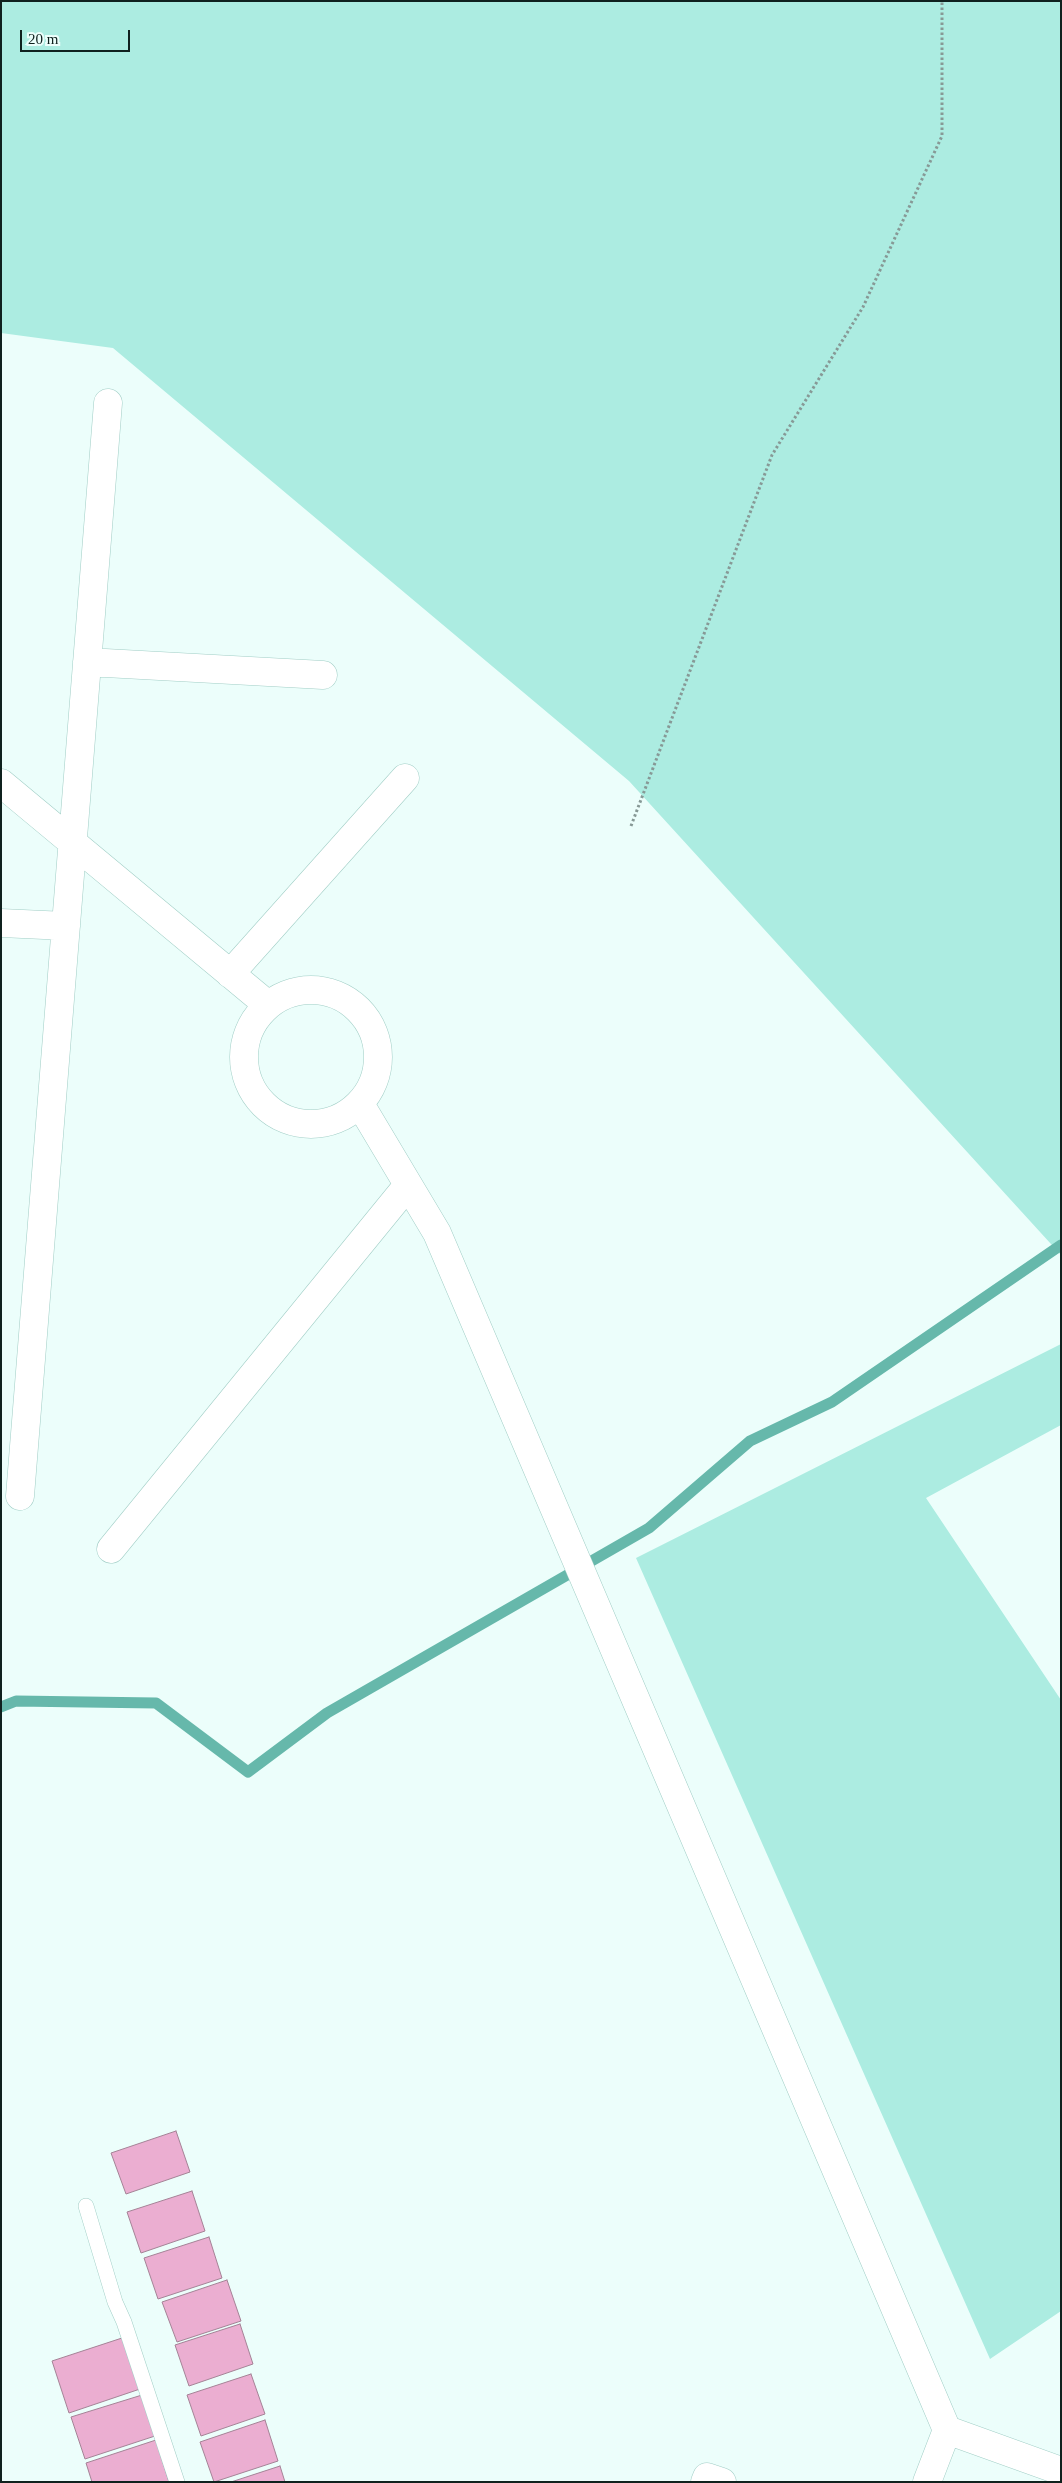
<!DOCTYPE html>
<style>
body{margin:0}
#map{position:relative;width:1062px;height:2483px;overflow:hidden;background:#ecfefb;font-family:Georgia,serif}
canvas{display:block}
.frame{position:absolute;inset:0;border:2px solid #0f211e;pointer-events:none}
.scale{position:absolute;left:20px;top:30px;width:110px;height:22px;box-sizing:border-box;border:2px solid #0f211e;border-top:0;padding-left:6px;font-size:15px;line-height:18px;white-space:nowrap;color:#0f211e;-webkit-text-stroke:4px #ecfefb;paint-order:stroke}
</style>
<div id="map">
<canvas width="1062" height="2483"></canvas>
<div class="frame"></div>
<div class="scale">20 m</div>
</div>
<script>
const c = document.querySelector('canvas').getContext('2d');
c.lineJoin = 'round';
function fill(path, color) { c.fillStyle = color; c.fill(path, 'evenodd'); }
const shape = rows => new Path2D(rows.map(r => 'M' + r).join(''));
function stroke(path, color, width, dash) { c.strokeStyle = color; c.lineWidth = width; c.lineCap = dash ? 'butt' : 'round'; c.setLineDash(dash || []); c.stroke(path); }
fill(shape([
 [1,1,1061,1,1061,1255,629,781,113,348,1,333],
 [1061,1344,1061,1425,926,1498,1061,1700,1061,2311,990,2359,636,1558]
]), '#acece1');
stroke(shape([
 [1,1707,16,1701,156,1703,248,1772,327,1713,649,1528,750,1441,832,1402,1061,1245]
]), '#66b8ab', 11);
const building = shape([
 [176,2131,190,2172,126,2194,111,2153,176,2131],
 [192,2191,205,2231,141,2253,127,2212,192,2191],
 [209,2237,222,2278,158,2299,144,2258,209,2237],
 [227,2280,241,2321,177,2342,162,2302,227,2280],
 [240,2324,253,2364,189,2386,175,2345,240,2324],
 [122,2338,140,2389,69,2413,52,2361,122,2338],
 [251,2374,265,2414,201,2436,187,2395,251,2374],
 [142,2395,155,2436,85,2459,71,2417,142,2395],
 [265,2420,278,2461,214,2482,200,2442,265,2420],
 [156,2440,169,2482,92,2482,86,2463,156,2440],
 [280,2466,285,2482,231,2482,280,2466]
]);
fill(building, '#ebaed1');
stroke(building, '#a48396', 1);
const lane = shape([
 [86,2206,115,2302,124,2322,177,2482]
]);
const street = shape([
 [87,662,323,675],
 [1,783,268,1005],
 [1,923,66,926],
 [230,974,405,778],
 '244 1057a67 67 0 1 1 134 0a67 67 0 1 1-134 0Z',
 [360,1104,437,1233,947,2430,927,2482],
 [20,1496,108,403],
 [111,1549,408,1185],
 [947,2430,1061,2471],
 [705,2482,707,2477,722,2482]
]);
stroke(lane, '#a1cec6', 16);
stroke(street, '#a1cec6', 29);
stroke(shape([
 [631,826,772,455,863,307,942,136,942,1]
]), '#879996', 3, [2.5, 2.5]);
stroke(lane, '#fff', 15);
stroke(street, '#fff', 28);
</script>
